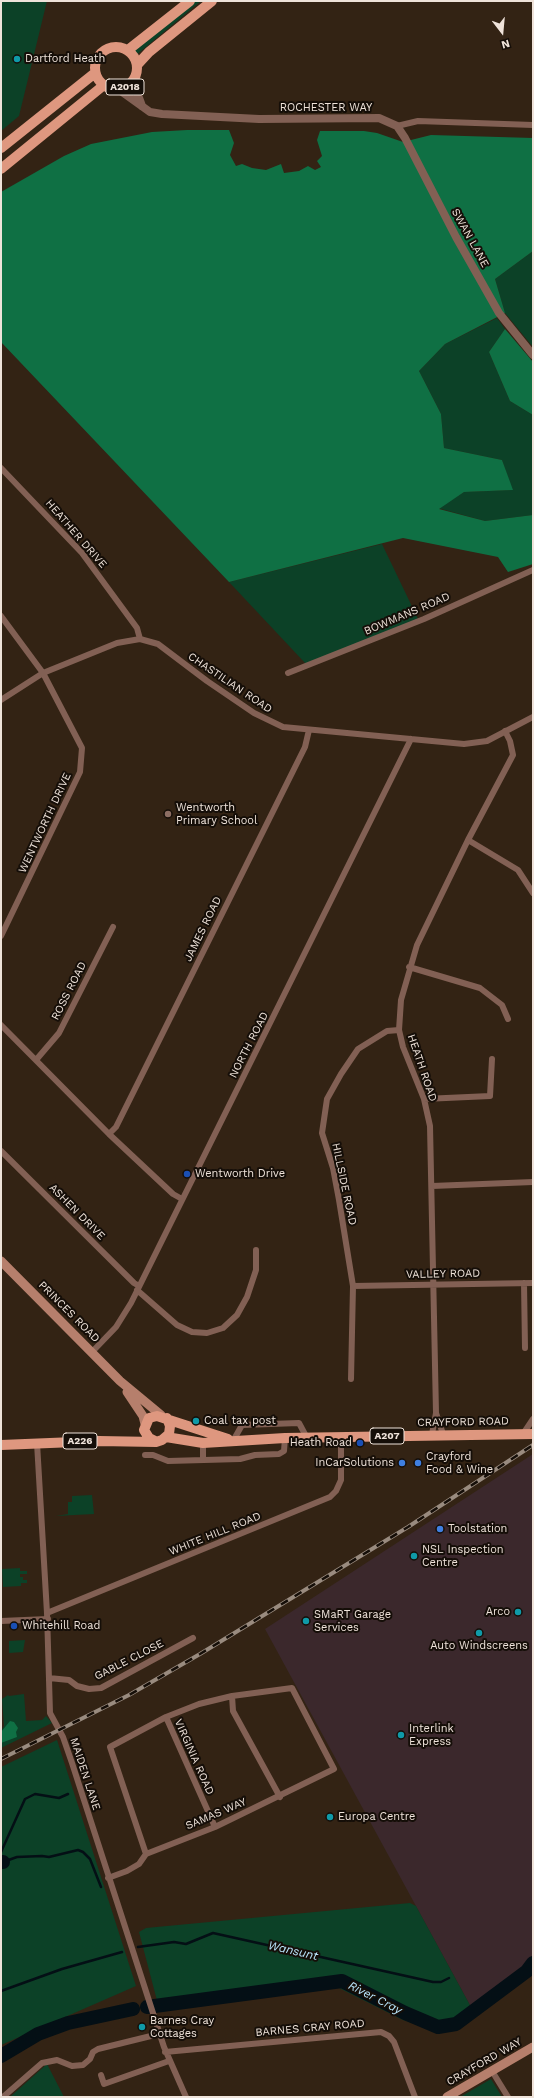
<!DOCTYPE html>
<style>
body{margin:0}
#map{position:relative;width:534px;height:2098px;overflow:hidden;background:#332314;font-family:"Work Sans",sans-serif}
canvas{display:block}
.frame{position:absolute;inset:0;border:2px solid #efe3da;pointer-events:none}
.north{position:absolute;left:482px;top:12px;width:40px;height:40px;-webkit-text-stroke:3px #150e08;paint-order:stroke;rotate:164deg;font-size:11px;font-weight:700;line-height:16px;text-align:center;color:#efe3da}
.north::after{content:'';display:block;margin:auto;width:14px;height:18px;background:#efe3da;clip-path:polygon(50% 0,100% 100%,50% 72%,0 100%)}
</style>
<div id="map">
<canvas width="534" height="2098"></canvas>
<div class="frame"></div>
<div class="north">N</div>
</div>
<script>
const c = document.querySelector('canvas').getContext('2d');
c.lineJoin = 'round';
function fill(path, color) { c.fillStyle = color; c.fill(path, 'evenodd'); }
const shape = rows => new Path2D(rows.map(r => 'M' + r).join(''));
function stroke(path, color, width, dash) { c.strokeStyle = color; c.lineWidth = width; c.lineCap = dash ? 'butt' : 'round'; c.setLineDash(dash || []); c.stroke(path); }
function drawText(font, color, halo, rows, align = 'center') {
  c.font = font + ' "Work Sans",sans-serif'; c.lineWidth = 4; c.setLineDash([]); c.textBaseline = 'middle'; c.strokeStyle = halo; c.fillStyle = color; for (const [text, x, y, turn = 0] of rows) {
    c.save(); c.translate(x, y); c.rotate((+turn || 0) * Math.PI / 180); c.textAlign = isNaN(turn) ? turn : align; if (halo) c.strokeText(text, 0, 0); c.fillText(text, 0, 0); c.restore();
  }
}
fill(shape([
 [533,1454,533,1960,471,2007,265,1629]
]), '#3b282c');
fill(shape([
 [1,1,47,1,19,116,1,131],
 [192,1,201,1,135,56,130,50],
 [533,251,533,347,505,313,495,279],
 [497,318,505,329,489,352,510,401,533,415,533,515,485,521,438,508,464,492,512,490,502,460,444,448,441,414,419,371,445,344],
 [382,544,419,621,306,664,229,582],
 [92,1495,94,1514,56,1516,68,1514,68,1502,72,1502,72,1496],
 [20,1568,20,1571,27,1571,27,1574,20,1574,20,1577,23,1577,23,1580,27,1580,27,1583,21,1583,21,1586,3,1587,2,1569],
 [25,1640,23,1652,9,1653,9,1641],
 [24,1694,26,1721,42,1720,46,1716,52,1723,1,1748,1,1731,4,1726,2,1699,8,1695,9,1696],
 [57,1740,136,1986,1,2045,1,1767],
 [410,1903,416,1906,471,2007,458,2026,438,2031,403,2020,331,1984,160,2012,139,1932,146,1928],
 [47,2064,64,2097,10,2097],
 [491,2079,502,2097,460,2097]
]), '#0c4127');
fill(shape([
 [187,130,229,130,234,143,230,155,236,166,242,164,252,168,266,170,281,164,284,173,299,171,308,166,315,170,321,167,317,161,322,156,317,140,320,131,364,131,377,133,403,142,431,135,533,138,533,251,495,279,505,313,445,344,419,371,441,414,444,448,502,460,513,490,464,492,439,509,485,521,533,515,533,564,508,572,498,557,403,538,229,582,1,342,1,192,64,156,91,144,152,132],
 [505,329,533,362,533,415,510,401,489,352],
 [10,1721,14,1722,18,1728,16,1732,17,1737,1,1743,1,1732]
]), '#0f7044');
stroke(shape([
 [1,1852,25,1799,35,1794,59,1798,68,1794],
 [3,1862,17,1857,42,1856,49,1857,78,1850,83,1852,90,1859,101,1887],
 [138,1947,174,1942,186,1944,213,1933,433,1982,441,1982,449,1978],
 [1,1991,62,1969,122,1952]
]), '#040f15', 2.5);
stroke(shape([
 [1,1862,3,1862],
 [147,2007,342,1981,405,2013,438,2027,456,2024,527,1971,533,1963],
 [1,2056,38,2034,68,2023,133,2009]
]), '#040f15', 14);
stroke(shape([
 [397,126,418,121,533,125],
 [1,468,82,553,137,628,140,639],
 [1,616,43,673,82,748,80,772,1,936],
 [288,673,424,619,533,570],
 [1,700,43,673,117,643,140,639,158,644,207,681,254,713,283,727,464,744,487,741,533,717],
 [468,840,518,870,533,893],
 [409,967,480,988,502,1005,508,1019],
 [1,1025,109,1134,173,1194,182,1199],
 [36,1060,59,1033,113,927],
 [424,1099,490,1096,492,1059],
 [109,1134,116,1127,305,747,309,730],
 [1,1151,134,1283,139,1286],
 [432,1186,533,1182],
 [524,1283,525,1348],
 [353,1286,533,1283],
 [137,1290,177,1325,192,1332,207,1333,223,1328,237,1315,247,1297,256,1270,256,1250],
 [92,1352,116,1327,131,1303,411,739],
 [351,1379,353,1286,339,1200,333,1168,322,1133,327,1099,341,1074,358,1049,387,1031,399,1030],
 [436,1413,443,1434],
 [432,1434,436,1413,430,1126,424,1099,403,1047,399,1030,401,1000,417,945,468,840,513,755,510,741,505,731],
 [523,1434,533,1419],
 [233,1441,242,1425,299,1423,307,1438],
 [37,1443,47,1613,50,1713,63,1737,72,1763,164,2047,186,2097],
 [203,1443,203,1460],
 [145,1455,153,1455,168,1461,240,1459,255,1455,279,1454,284,1451,285,1438],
 [47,1613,330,1497,336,1491,341,1480,341,1437],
 [1,1621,48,1619],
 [49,1678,69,1680,77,1686,89,1689,101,1688,193,1638],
 [232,1696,233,1711,280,1797],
 [166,1717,215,1827],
 [108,1878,127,1871,139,1864,146,1854,215,1827,334,1769,292,1688,232,1696,199,1704,166,1717,110,1747,146,1854],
 [165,2052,381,2032,389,2036,394,2042,415,2097],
 [492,2071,508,2097],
 [101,2075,104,2084,169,2061],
 [3,2097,42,2063,57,2060,72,2066,83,2065,90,2059,93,2052,98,2049,159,2034]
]), '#826054', 6);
stroke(shape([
 [136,76,135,87,142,106],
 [118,89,150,112,162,114,259,119,379,118,397,126,405,138,456,237,499,313,533,355]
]), '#826054', 8);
stroke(shape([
 [1,1261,120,1381,161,1415],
 [127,1392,143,1416,145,1424],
 [447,2097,533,2047]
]), '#b67f6c', 9);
stroke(shape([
 '95 68a21 21 0 1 1 42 0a21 21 0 1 1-42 0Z',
 [128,50,190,1],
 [137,65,149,52,212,1],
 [1,148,95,73],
 [1,169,104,85],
 [166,1437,203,1443,285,1438,533,1434],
 [155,1441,149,1438,144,1430,149,1418,157,1416,228,1439],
 [1,1445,99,1441,156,1442,162,1440,169,1434,170,1426,167,1418]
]), '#de977f', 10);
const rail = shape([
 [1,1759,129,1695,200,1654,408,1527,533,1445]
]);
stroke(rail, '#998b7f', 4);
stroke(rail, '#150e08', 2.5, [8]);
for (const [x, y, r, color] of [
 [17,59,4,"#0f9aa8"],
 [168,814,4,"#8d6e63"],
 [187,1174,4,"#1a4fb4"],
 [196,1421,4,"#0f9aa8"],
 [360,1443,4,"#1a4fb4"],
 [402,1463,4,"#3f7fe0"],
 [418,1463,4,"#3f7fe0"],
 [440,1529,4,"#3f7fe0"],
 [414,1556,4,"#0f9aa8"],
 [518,1612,4,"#0f9aa8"],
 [306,1621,4,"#0f9aa8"],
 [14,1626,4,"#1a4fb4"],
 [479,1633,4,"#0f9aa8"],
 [401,1735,4,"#0f9aa8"],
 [330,1817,4,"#0f9aa8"],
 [142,2027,4,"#0f9aa8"]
]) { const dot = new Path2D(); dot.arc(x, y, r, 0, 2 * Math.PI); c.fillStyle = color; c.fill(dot); stroke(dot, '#150e08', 1.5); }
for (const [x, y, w] of [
 [125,87,38],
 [387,1436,34],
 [80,1441,34]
]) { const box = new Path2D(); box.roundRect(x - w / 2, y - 8, w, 16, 3); c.fillStyle = '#150e08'; c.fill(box); stroke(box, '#efe3da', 1); }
drawText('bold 10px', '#efe3da', null, [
 ["A2018",125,87],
 ["A207",387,1436],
 ["A226",80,1441]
]);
drawText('11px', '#efe3da', '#150e08', [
 ["Dartford Heath",25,59],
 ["Wentworth",176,808],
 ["Primary School",176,821],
 ["Wentworth Drive",195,1174],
 ["Coal tax post",204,1421],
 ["Heath Road",352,1443,"right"],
 ["Crayford",426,1457],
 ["Food & Wine",426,1470],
 ["InCarSolutions",394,1463,"right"],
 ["Toolstation",448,1529],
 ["NSL Inspection",422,1550],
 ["Centre",422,1563],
 ["Arco",510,1612,"right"],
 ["SMaRT Garage",314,1615],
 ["Services",314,1628],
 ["Whitehill Road",22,1626],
 ["Auto Windscreens",479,1646,"center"],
 ["Interlink",409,1729],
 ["Express",409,1742],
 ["Europa Centre",338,1817],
 ["Barnes Cray",150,2021],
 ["Cottages",150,2034]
], 'left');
drawText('11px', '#efe3da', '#150e08', [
 ["ROCHESTER WAY",326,108],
 ["SWAN LANE",470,238,61],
 ["HEATHER DRIVE",76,534,49],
 ["BOWMANS ROAD",407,614,-23],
 ["CHASTILIAN ROAD",230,683,34],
 ["WENTWORTH DRIVE",45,823,-65],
 ["JAMES ROAD",203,929,-64],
 ["ROSS ROAD",69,991,-63],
 ["NORTH ROAD",249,1045,-63],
 ["HEATH ROAD",422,1068,71],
 ["HILLSIDE ROAD",344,1184,78],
 ["ASHEN DRIVE",77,1212,45],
 ["VALLEY ROAD",443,1274,-1],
 ["PRINCES ROAD",69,1312,45],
 ["CRAYFORD ROAD",463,1422,-1],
 ["WHITE HILL ROAD",215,1534,-22],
 ["GABLE CLOSE",129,1660,-27],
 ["VIRGINIA ROAD",194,1757,66],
 ["MAIDEN LANE",85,1774,72],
 ["SAMAS WAY",216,1814,-23],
 ["BARNES CRAY ROAD",310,2028,-5],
 ["CRAYFORD WAY",484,2062,-30]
]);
drawText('italic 12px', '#b9e5fc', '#150e08', [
 ["Wansunt",293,1951,13],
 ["River Cray",375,1998,27]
]);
</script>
